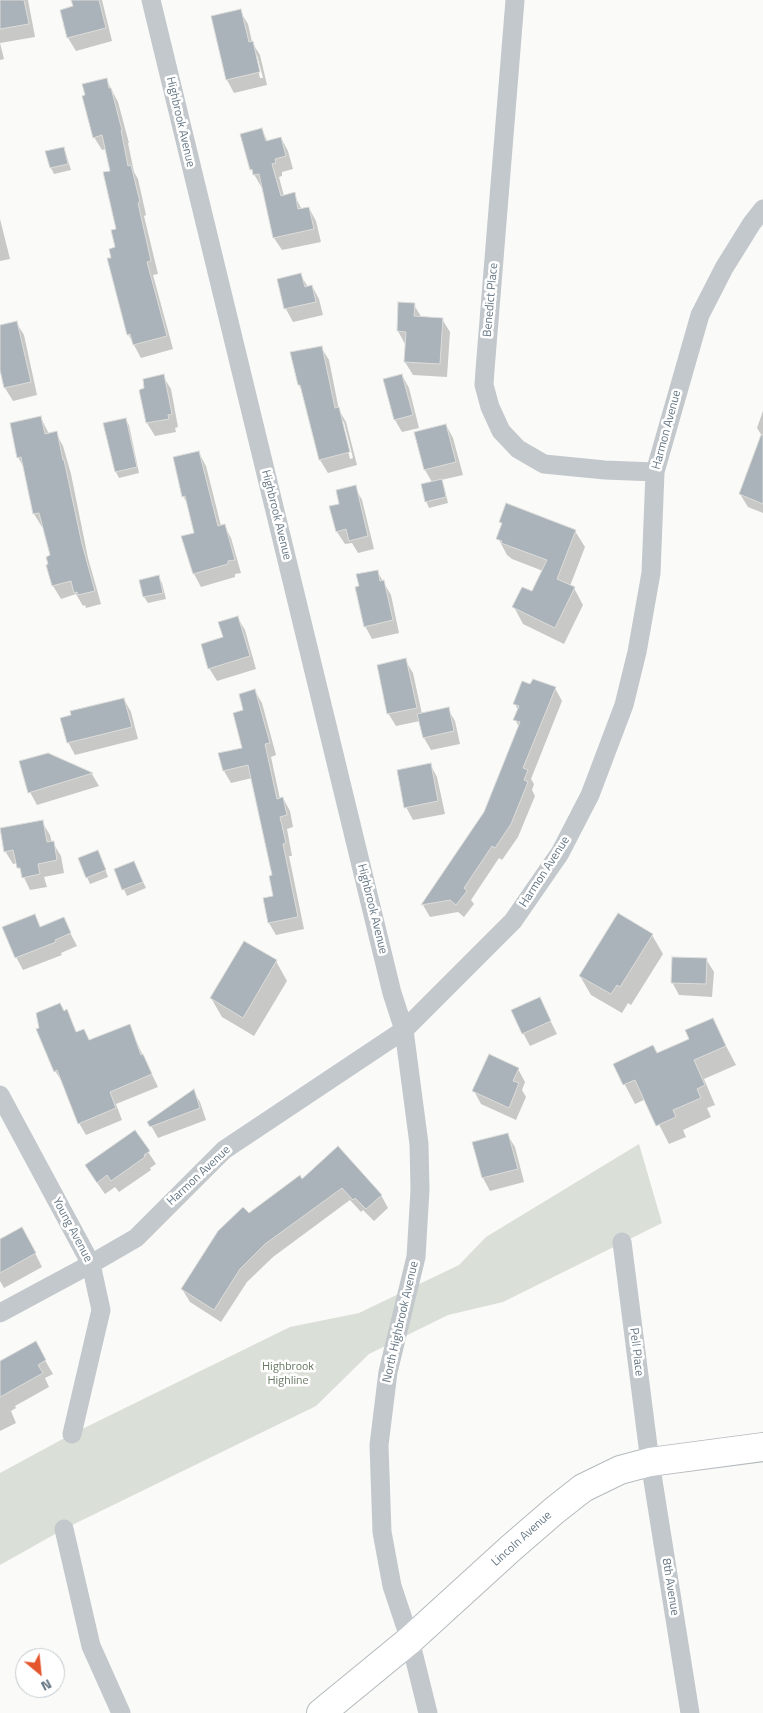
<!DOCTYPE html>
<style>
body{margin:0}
#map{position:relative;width:763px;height:1713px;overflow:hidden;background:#fafaf8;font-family:"Titillium Web",sans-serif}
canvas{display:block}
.north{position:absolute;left:15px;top:1648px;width:50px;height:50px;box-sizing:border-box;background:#fff;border:1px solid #c1c8cd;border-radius:50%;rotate:152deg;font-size:14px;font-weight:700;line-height:20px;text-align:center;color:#657683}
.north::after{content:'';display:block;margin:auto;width:18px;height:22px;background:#e4572e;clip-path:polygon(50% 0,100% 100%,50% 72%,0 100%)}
</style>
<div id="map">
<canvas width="763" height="1713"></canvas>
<div class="north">N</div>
</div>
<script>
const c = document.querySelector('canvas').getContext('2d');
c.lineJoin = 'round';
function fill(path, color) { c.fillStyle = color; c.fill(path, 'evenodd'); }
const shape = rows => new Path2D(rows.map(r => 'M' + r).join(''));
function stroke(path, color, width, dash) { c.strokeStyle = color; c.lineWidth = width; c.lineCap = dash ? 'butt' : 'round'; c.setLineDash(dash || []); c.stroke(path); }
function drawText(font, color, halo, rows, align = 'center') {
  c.font = font + ' "Titillium Web",sans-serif'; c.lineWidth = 5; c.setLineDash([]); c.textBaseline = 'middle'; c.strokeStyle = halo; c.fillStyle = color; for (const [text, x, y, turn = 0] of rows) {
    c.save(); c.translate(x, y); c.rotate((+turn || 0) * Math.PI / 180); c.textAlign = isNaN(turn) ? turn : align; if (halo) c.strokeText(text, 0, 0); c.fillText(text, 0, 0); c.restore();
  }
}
fill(shape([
 [639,1144,662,1223,503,1302,448,1315,369,1354,316,1406,64,1529,0,1565,0,1473,72,1434,290,1327,359,1313,459,1265,486,1237]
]), '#dadfd7');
fill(shape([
 [0,0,28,0,35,37,0,43,4,59,0,60],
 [72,0,102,0,112,41,76,51,68,38,61,11,74,7],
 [240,11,248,24,252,42,260,55,267,85,234,93,227,80],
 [254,52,257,55,263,78,260,78],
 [106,79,118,102,129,143,128,143,134,172,138,179,146,215,144,216,158,274,153,275,173,349,141,358,128,334,113,259,117,248,117,230,111,171,106,149,102,150,94,137],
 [262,130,268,142,281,138,288,151,293,169,282,172,282,176,279,177,284,196,294,194,302,210,309,208,316,221,321,242,282,250,274,238,263,187,262,188,251,169],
 [63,148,66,154,71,170,54,174,51,168],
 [0,219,10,259,0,261],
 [300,274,308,287,312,286,319,299,323,315,293,322,286,309,278,280],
 [414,305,422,318,442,319,450,332,447,377,413,375,405,362,405,344,398,331],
 [16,322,24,335,37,395,13,401,5,388,0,364,0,326],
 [321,347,329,360,339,410,346,422,357,465,328,473,320,460,303,393,299,385,292,353],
 [340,418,344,422,353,458,350,459],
 [402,375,409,388,419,428,402,432,395,420],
 [163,376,171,389,178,427,175,428,176,432,155,436,147,423],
 [763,411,763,513,748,507,740,494,762,436,757,428],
 [41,418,49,434,56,433,63,446,71,474,88,558,101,604,86,608,85,605,83,606,76,594,61,599,53,586,52,556,44,526,42,527,34,514,24,468,18,457],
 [125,419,129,425,139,473,119,478,116,472],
 [446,425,453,438,463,475,441,480,444,486,448,503,429,508,426,501,432,482,425,470],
 [199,453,206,466,221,526,224,525,231,538,241,573,235,574,235,577,201,587,194,574,183,537,196,533,188,505,183,496],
 [355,487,362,500,374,549,358,553,352,543,345,544,337,532,341,505],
 [500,522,575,531,585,547,570,586,574,588,583,605,564,644,523,624,514,607,532,593,543,571,512,559,507,555,498,538,503,526],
 [377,571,391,595,399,633,372,639,365,626,360,587],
 [158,577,162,583,166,599,148,603,144,597,141,581],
 [237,617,245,630,256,669,217,681,209,668],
 [405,660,413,673,422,714,448,709,455,721,460,744,431,750,424,738,420,721,396,726,388,713],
 [531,686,555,688,562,701,531,779,534,784,532,790,535,796,518,837,502,860,499,858,471,900,474,904,464,917,458,912,430,917,423,905,485,813,519,727,515,719,518,710,515,704],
 [255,691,262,703,276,755,271,757,280,799,283,798,290,811,293,827,287,829,292,856,289,856,304,929,276,935,269,923,274,897,274,876,252,778,231,783,224,771,220,754,244,748,245,711],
 [124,699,131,712,138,739,75,755,68,742],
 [48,754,92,774,99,786,37,805,30,792],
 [430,764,437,777,445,814,413,820,406,807],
 [42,822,50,835,52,843,53,843,61,856,64,873,44,877,47,887,30,890,17,863,13,864,5,851],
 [101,858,108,877,90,884,79,859],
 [134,862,146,888,127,896,115,870],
 [34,916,41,928,63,919,77,946,61,953,62,955,23,970,16,957],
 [652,935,663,954,631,1005,628,1003,622,1013,591,995,580,976],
 [706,959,714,972,712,997,679,995,672,982],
 [276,961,287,981,254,1036,222,1017,211,998],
 [539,998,557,1034,530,1046,523,1033],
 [66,1011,77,1033,84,1031,90,1041,129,1026,158,1087,116,1104,122,1120,86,1135,79,1123,63,1083,55,1071,64,1012],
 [712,1019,736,1065,704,1079,715,1105,707,1108,711,1117,683,1130,686,1137,669,1144,646,1099,635,1104,614,1064,657,1055,691,1039],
 [518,1069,525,1082,522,1090,526,1097,516,1120,481,1104,474,1091],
 [193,1091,200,1102,206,1120,158,1138,149,1122],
 [135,1132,156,1164,150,1168,151,1170,119,1192,115,1187,105,1194,93,1177],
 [507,1134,515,1147,524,1182,490,1191,483,1178,474,1143],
 [338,1148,381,1195,388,1208,374,1221,363,1210,361,1212,350,1200,273,1257,247,1282,221,1322,190,1302,182,1289],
 [0,1240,29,1241,42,1267,4,1288,0,1281],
 [35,1343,53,1374,45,1378,49,1387,15,1406,16,1408,11,1411,16,1423,0,1431,0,1364]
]), '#0003');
const building = shape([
 [0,0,24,0,29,24,0,29,0,0],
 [71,0,99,0,106,28,67,38,60,10,73,6,71,0],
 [241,9,249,42,253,41,260,72,226,80,211,16,241,9],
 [107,78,109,88,111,88,122,130,121,130,128,166,131,165,140,202,138,203,151,261,147,262,167,336,133,345,130,334,127,335,107,258,111,258,109,249,115,247,111,230,116,229,103,172,110,171,102,135,93,138,82,96,85,95,82,84,107,78],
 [262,128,266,141,281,137,286,156,275,159,276,163,272,164,281,196,295,192,298,209,309,207,314,229,273,238,259,174,253,175,252,169,250,170,240,134,262,128],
 [64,147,68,164,50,168,45,151,64,147],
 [301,273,305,287,312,285,316,302,284,309,277,279,301,273],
 [398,302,415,303,414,316,443,318,440,364,404,362,406,332,397,331,398,302],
 [17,321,31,382,4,388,0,370,0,325,17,321],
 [322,346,335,408,339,407,350,452,319,460,300,385,298,385,290,352,322,346],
 [164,374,172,414,168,415,169,419,146,423,139,390,144,388,143,379,164,374],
 [402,374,413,415,394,420,383,379,402,374],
 [41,416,45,434,57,431,63,460,64,460,82,544,95,591,78,595,77,592,74,593,71,581,52,586,46,565,48,564,46,557,50,555,39,513,33,514,21,457,17,458,10,423,41,416],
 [126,418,137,467,115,472,103,423,126,418],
 [446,424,456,462,424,470,414,432,446,424],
 [761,435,763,435,763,504,739,494,761,435],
 [199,451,218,526,225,524,235,560,228,561,228,564,193,574,181,536,194,533,185,496,182,497,173,457,199,451],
 [442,479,446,497,425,502,421,484,442,479],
 [356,485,368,536,349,541,346,529,336,532,329,506,339,504,336,490,356,485],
 [506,503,576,530,557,579,575,587,555,628,512,607,522,587,532,591,547,560,501,543,502,541,496,539,502,523,499,522,506,503],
 [378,570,380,581,384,580,393,620,364,627,355,587,359,586,356,574,378,570],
 [159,575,163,593,143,597,139,580,159,575],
 [238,616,250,656,208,669,201,644,223,637,218,622,238,616],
 [406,658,417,708,387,714,377,665,406,658],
 [533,679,556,687,523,768,528,770,524,780,528,782,511,824,495,848,492,846,464,888,467,891,456,905,450,900,421,905,484,812,520,722,513,720,519,706,513,704,522,681,530,684,533,679],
 [255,689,270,743,265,744,277,799,283,797,287,815,280,817,286,843,283,844,298,917,268,923,263,898,273,896,269,876,272,875,248,765,223,771,218,753,242,748,233,713,243,710,239,694,255,689],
 [124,698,132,727,67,743,60,718,71,715,70,711,124,698],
 [449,707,454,731,423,738,417,714,449,707],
 [48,753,93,773,28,793,19,761,48,753],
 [431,763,438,801,404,808,397,770,431,763],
 [43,820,47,842,54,841,57,860,38,864,40,874,22,878,20,868,17,868,13,850,4,852,0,828,43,820],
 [98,850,106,870,86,878,78,858,98,850],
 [134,861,143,882,122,890,114,869,134,861],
 [618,913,653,934,620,987,617,985,611,994,579,976,618,913],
 [35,914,40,927,64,917,71,933,55,940,56,942,15,958,2,927,35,914],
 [244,941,277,960,243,1018,210,998,244,941],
 [672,957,707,958,706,984,671,983,672,957],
 [540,997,551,1021,522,1034,511,1010,540,997],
 [60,1003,64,1011,67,1009,76,1032,84,1029,89,1040,130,1024,141,1055,143,1054,152,1074,110,1092,116,1108,78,1124,57,1070,54,1072,36,1029,39,1028,36,1013,60,1003],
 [713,1018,726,1046,694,1060,705,1085,697,1089,701,1098,673,1110,676,1117,656,1126,635,1080,623,1085,613,1064,653,1045,657,1053,689,1039,685,1030,713,1018],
 [489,1054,519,1068,513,1081,519,1083,509,1108,472,1091,489,1054],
 [194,1089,200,1108,150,1127,147,1122,194,1089],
 [135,1130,150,1151,144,1155,145,1157,111,1181,107,1175,97,1183,85,1165,135,1130],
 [508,1133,518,1169,482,1178,472,1142,508,1133],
 [338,1146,382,1195,366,1209,355,1198,353,1200,342,1188,265,1244,240,1269,214,1310,181,1289,218,1231,243,1207,249,1213,300,1175,302,1179,338,1146],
 [22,1227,36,1253,0,1273,0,1239,22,1227],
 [36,1341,46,1360,38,1365,43,1373,0,1397,0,1361,36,1341]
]);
fill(building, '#aab3b9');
stroke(building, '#dcdcda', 1);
const primary = shape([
 [321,1713,410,1640,511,1548,555,1510,583,1488,620,1470,650,1462,763,1447]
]);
stroke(primary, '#b5babe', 30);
stroke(shape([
 [151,0,392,993,404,1030,419,1144,420,1190,416,1257,388,1372,379,1445,382,1532,392,1586,410,1640,428,1713],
 [515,0,485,370,484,385,490,407,501,431,518,449,544,464,605,470,655,472],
 [0,1095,91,1264,101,1310,72,1434],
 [622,1242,650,1462,690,1713],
 [0,1313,91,1264,136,1238,224,1150,404,1030,513,921,560,853,590,795,624,705,637,652,651,573,655,472,700,315,724,268,752,223,763,209],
 [64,1529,91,1646,121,1713]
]), '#c3c8cc', 19);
stroke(primary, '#fff', 28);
drawText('12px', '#657683', '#fff', [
 ["Highbrook Avenue",180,122,77],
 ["Benedict Place",491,300,-85],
 ["Harmon Avenue",667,430,-75],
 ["Highbrook Avenue",276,515,76],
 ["Harmon Avenue",545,872,-57],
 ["Highbrook Avenue",372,909,76],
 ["Harmon Avenue",199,1176,-43],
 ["Young Avenue",72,1230,62],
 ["North Highbrook Avenue",401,1322,-77],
 ["Pell Place",636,1352,83],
 ["Lincoln Avenue",522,1539,-42],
 ["8th Avenue",670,1587,81]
]);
drawText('12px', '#687a64', '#fff', [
 ["Highbrook",288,1367],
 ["Highline",288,1381]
]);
</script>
